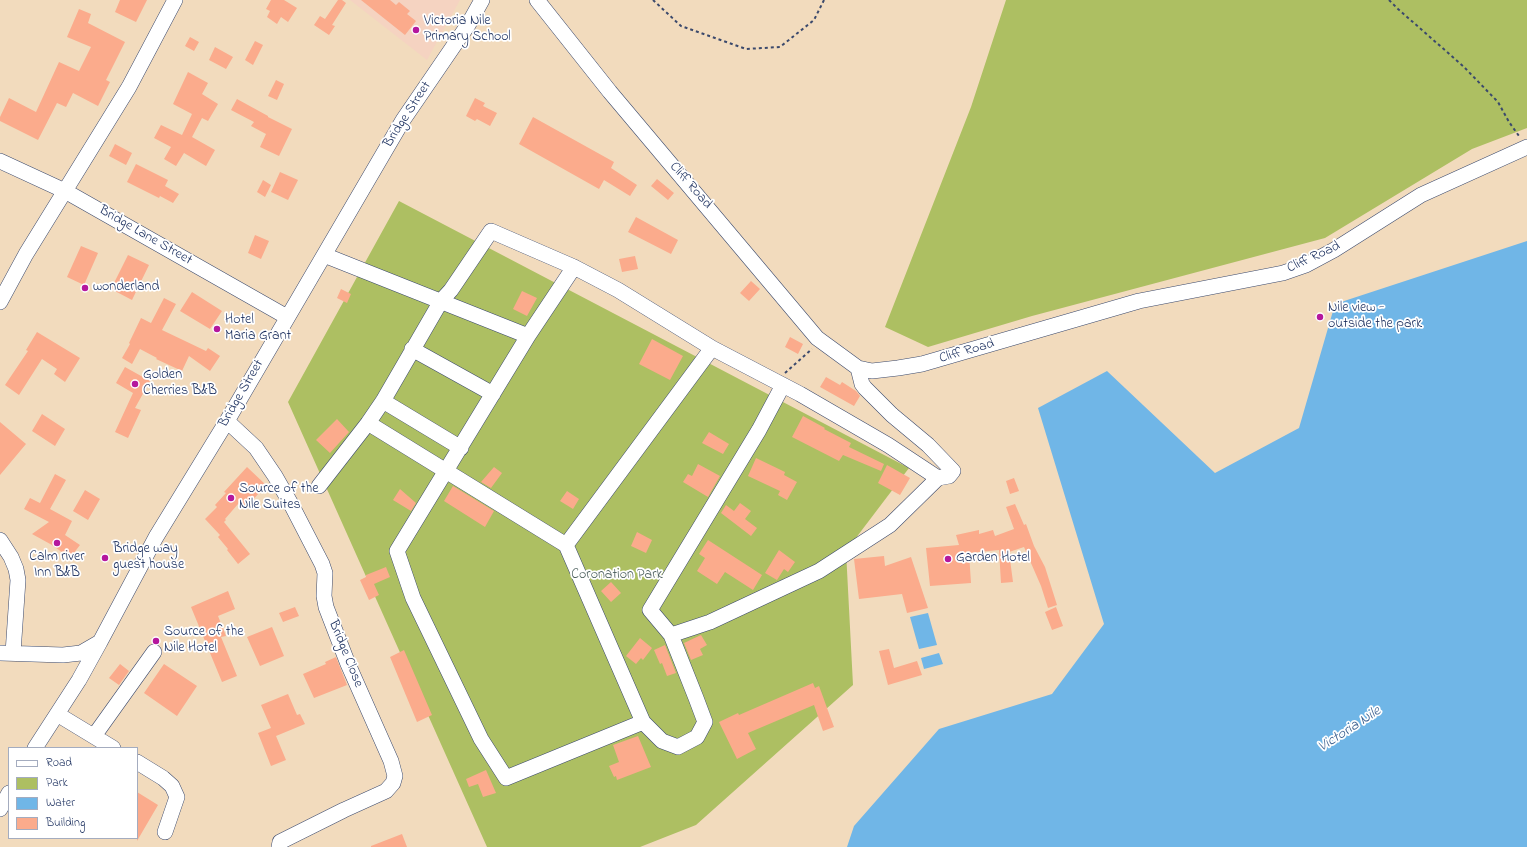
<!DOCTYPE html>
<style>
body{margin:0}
#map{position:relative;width:1527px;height:847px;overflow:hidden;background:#f2dbbd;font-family:"Indie Flower",sans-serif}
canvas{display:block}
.legend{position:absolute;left:8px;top:747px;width:130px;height:92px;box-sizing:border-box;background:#fff;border:1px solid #a4acbf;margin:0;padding:5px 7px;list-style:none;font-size:12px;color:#1b2f5e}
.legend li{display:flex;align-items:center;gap:8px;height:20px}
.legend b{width:20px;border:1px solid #a4acbf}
</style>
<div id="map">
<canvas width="1527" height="847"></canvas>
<ul class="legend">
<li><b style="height:5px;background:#fff"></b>Road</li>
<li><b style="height:11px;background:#adbf62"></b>Park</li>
<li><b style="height:11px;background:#70b6e7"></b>Water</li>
<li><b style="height:11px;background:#fbab8c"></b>Building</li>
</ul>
</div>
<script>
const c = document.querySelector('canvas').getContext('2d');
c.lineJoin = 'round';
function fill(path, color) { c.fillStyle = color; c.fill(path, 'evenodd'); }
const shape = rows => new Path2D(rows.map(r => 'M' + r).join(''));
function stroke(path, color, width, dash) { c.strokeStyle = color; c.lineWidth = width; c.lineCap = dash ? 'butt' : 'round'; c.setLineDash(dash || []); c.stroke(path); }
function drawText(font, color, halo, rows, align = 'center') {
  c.font = font + ' "Indie Flower",sans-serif'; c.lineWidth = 3.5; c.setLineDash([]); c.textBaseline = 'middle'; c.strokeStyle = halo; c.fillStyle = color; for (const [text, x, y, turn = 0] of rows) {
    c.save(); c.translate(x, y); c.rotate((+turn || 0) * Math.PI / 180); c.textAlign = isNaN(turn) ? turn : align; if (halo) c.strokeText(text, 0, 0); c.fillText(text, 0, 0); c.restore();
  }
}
fill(shape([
 [350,0,460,0,427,60]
]), '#f5d3c1');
fill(shape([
 [1006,0,1527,0,1527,128,1472,149,1325,238,1032,316,928,347,885,327,971,107],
 [399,201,909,468,846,551,853,685,696,825,640,847,487,847,288,402]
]), '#adbf62');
fill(shape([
 [1527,241,1527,847,847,847,854,826,939,729,1052,694,1104,624,1038,408,1107,371,1215,473,1299,428,1335,304],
 [928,613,937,645,919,649,910,617],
 [939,653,943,664,924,669,921,658]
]), '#70b6e7');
fill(shape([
 [120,0,147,0,136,22,115,12],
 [271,0,284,0,297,8,288,22,281,17,277,24,267,17,270,11,266,9],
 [338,0,342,0,346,3,332,25,335,26,329,35,314,25,320,16,325,19],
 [361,0,390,0,396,5,399,2,410,11,407,14,416,21,405,35],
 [79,9,91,14,88,23,125,42,106,80,110,82,98,106,73,93,66,107,57,103,38,140,0,121,0,117,9,98,36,112,59,62,79,71,91,47,67,37],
 [190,37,199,42,194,51,185,46],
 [255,41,263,45,253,65,245,60],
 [215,47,233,57,226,69,209,60],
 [188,72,208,83,202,94,218,104,208,121,202,118,192,137,215,150,206,166,184,153,176,166,164,159,171,147,154,138,161,125,182,135,192,114,173,104],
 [276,80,284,84,277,100,268,96],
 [475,98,485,103,483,106,497,113,490,126,477,119,475,121,466,116],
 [237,99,268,116,268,117,292,129,279,156,260,147,266,134,251,126,254,122,231,110],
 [533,117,614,162,611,168,637,185,630,196,604,180,599,189,519,144],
 [115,144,132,153,126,165,109,156],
 [136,164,168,180,165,186,179,194,173,203,160,196,159,198,127,182],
 [280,172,298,180,288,200,271,192],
 [657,179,674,193,668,200,651,186],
 [263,180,271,185,265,197,257,192],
 [636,217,678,240,671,254,628,232],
 [255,235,269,241,261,259,248,253],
 [81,246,98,253,84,285,67,277],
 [128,255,149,265,132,300,111,289],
 [635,256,638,269,622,272,619,259],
 [751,281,760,289,749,301,740,293],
 [341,289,351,294,347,303,337,298],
 [522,291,537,298,527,316,513,309],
 [192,292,222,311,210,329,180,311],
 [164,298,176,304,162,330,206,351,208,348,220,356,210,371,189,356,182,371,156,359,157,358,140,349,132,364,122,358,130,344,129,343,141,318,151,323],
 [37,332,80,358,65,382,54,374,57,369,42,359,19,395,5,385,28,351,26,350],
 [790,337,803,344,798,354,785,347],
 [652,339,683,356,670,380,639,364],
 [125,367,150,381,135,408,141,410,128,438,115,432,133,393,116,383],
 [826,377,840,385,842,382,856,391,860,396,854,406,820,387],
 [42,414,65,429,55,446,32,431],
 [803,416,825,428,824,429,851,443,849,447,884,464,881,471,843,455,839,461,792,437],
 [337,419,349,432,330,453,316,440],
 [0,422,26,444,0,475],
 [709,432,729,444,723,454,702,443],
 [756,458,785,472,784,475,797,482,787,500,778,495,780,491,748,476],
 [698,464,720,476,708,497,683,482,688,474,692,476],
 [887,465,910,478,900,495,878,483],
 [247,467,266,485,244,510,238,504,225,519,226,520,224,522,250,554,238,564,227,550,228,549,218,537,220,535,205,519,217,507,215,505,226,493,224,492],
 [494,467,502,473,491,488,481,482],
 [55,474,66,480,50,509,72,521,65,535,80,545,70,558,52,545,32,534,49,522,24,509,30,498,40,503],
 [1014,478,1019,491,1010,494,1006,481],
 [453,486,494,511,485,527,444,501],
 [400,489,416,503,411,511,393,500],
 [85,490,100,499,88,520,73,511],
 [567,491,579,499,573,509,560,501],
 [740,503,751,511,745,519,757,528,751,536,721,513,726,505,734,511],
 [1015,504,1024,525,1026,524,1034,546,1045,567,1057,605,1048,608,1041,586,1024,547,1009,552,1013,582,1001,583,999,550,969,553,971,583,930,586,926,548,959,545,956,535,979,530,979,534,993,530,995,536,1014,529,1006,507],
 [637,532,652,540,646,553,631,546],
 [708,540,762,575,753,590,725,572,717,584,697,571,705,558,699,554],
 [779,550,795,562,788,572,784,569,777,580,765,573],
 [884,556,885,566,911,557,928,608,907,613,902,594,859,599,854,559],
 [386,567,390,577,374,584,379,595,369,600,360,580,366,577,366,575],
 [611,582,621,593,611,602,601,591],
 [228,591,235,609,218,616,226,636,221,637,237,676,222,682,191,607],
 [295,607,299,616,283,622,279,613],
 [1056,607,1063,626,1052,630,1045,612],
 [272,627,284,656,260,666,247,637],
 [701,635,707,645,700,649,703,655,691,660,684,643],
 [640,638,652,648,643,660,641,658,636,664,626,656],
 [665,645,676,673,667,676,662,663,660,664,654,650],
 [889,649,894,668,917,661,922,675,888,685,879,651],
 [404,650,432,715,417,722,390,657],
 [336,657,347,685,314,698,303,674,326,664,325,662],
 [120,664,129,671,119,685,109,678],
 [164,664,197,686,177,716,144,693],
 [813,683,815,688,819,686,834,727,823,731,814,705,748,733,756,749,737,759,719,722,738,713,739,715],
 [288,694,297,715,300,714,305,724,276,736,286,760,271,766,258,733,271,728,261,705],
 [638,736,651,767,617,780,616,776,614,777,609,766,619,762,613,745],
 [486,770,496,793,483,797,478,784,469,787,466,779],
 [137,792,158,805,137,841],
 [402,834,407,847,371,847,371,846]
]), '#fbab8c');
const minor = shape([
 [537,0,610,92,817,338,858,368,872,371,898,368,922,364,1139,301,1283,273,1306,265,1334,250,1421,195,1527,147],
 [0,161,65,191,287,317],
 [324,255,528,336],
 [574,267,528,336,397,551,413,598,481,739,506,778,643,722,662,741,678,747,697,737,705,722,696,698,671,635,650,610,759,430,783,385],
 [0,302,26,254,129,87,175,0],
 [412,349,493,394],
 [858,368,862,384,865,388,892,415,928,445,953,471,949,476,938,478],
 [383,401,461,448],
 [227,421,256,448,275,476,291,504,322,564,325,573,324,596,326,607,348,664,391,761,395,776,393,783,386,791,344,810,280,842,279,847],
 [368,423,566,545],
 [319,486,368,423,383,401,441,301,451,290,491,231,574,267,618,290,712,348,800,394,888,445,938,478,890,525,819,571,710,622,671,635],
 [0,540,11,557,16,569,18,580,13,653],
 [0,653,63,655,81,653,100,642,156,537,227,421,403,120,468,25,482,0],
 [57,714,113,748],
 [643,722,566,545,712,348],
 [94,736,154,652],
 [35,748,79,680,100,642],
 [137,762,163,778,172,786,177,797,165,832],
 [0,809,9,793]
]);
stroke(minor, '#3b496c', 16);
stroke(shape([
 [653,0,681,26,746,49,780,47,814,20,824,0],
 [1389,0,1398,9,1463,66,1498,102,1509,122,1519,136],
 [785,373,812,349]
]), '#3b496c', 2, [3, 3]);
stroke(minor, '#fff', 15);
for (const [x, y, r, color] of [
 [416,30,4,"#b5179e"],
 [85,288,4,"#b5179e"],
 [1320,317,4,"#b5179e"],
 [217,329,4,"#b5179e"],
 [135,384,4,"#b5179e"],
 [231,498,4,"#b5179e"],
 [57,543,4,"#b5179e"],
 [105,558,4,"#b5179e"],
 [948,559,4,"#b5179e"],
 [156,641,4,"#b5179e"]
]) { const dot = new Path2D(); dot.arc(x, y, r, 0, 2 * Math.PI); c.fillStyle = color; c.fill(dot); stroke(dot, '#fff', 1.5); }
drawText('14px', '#1b2f5e', '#fff', [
 ["Victoria Nile",424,22],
 ["Primary School",424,38],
 ["wonderland",93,288],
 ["Nile view -",1328,309],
 ["outside the park",1328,325],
 ["Hotel",225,321],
 ["Maria Grant",225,337],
 ["Golden",143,376],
 ["Cherries B&B",143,392],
 ["Source of the",239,490],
 ["Nile Suites",239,506],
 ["Bridge way",113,550],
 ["guest house",113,566],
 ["Calm river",57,558,"center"],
 ["Inn B&B",57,574,"center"],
 ["Garden Hotel",956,559],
 ["Source of the",164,633],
 ["Nile Hotel",164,649]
], 'left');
drawText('14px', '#1b2f5e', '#fff', [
 ["Bridge Street",408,115,-57],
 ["Cliff Road",690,186,49],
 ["Bridge Lane Street",145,236,30],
 ["Cliff Road",1314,258,-25],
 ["Cliff Road",967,352,-16],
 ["Bridge Street",242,394,-60],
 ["Bridge Close",345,654,68]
]);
drawText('14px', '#4e615f', '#fff', [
 ["Coronation Park",617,576]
]);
drawText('italic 15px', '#395e8e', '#fff', [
 ["Victoria Nile",1350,730,-33]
]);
</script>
